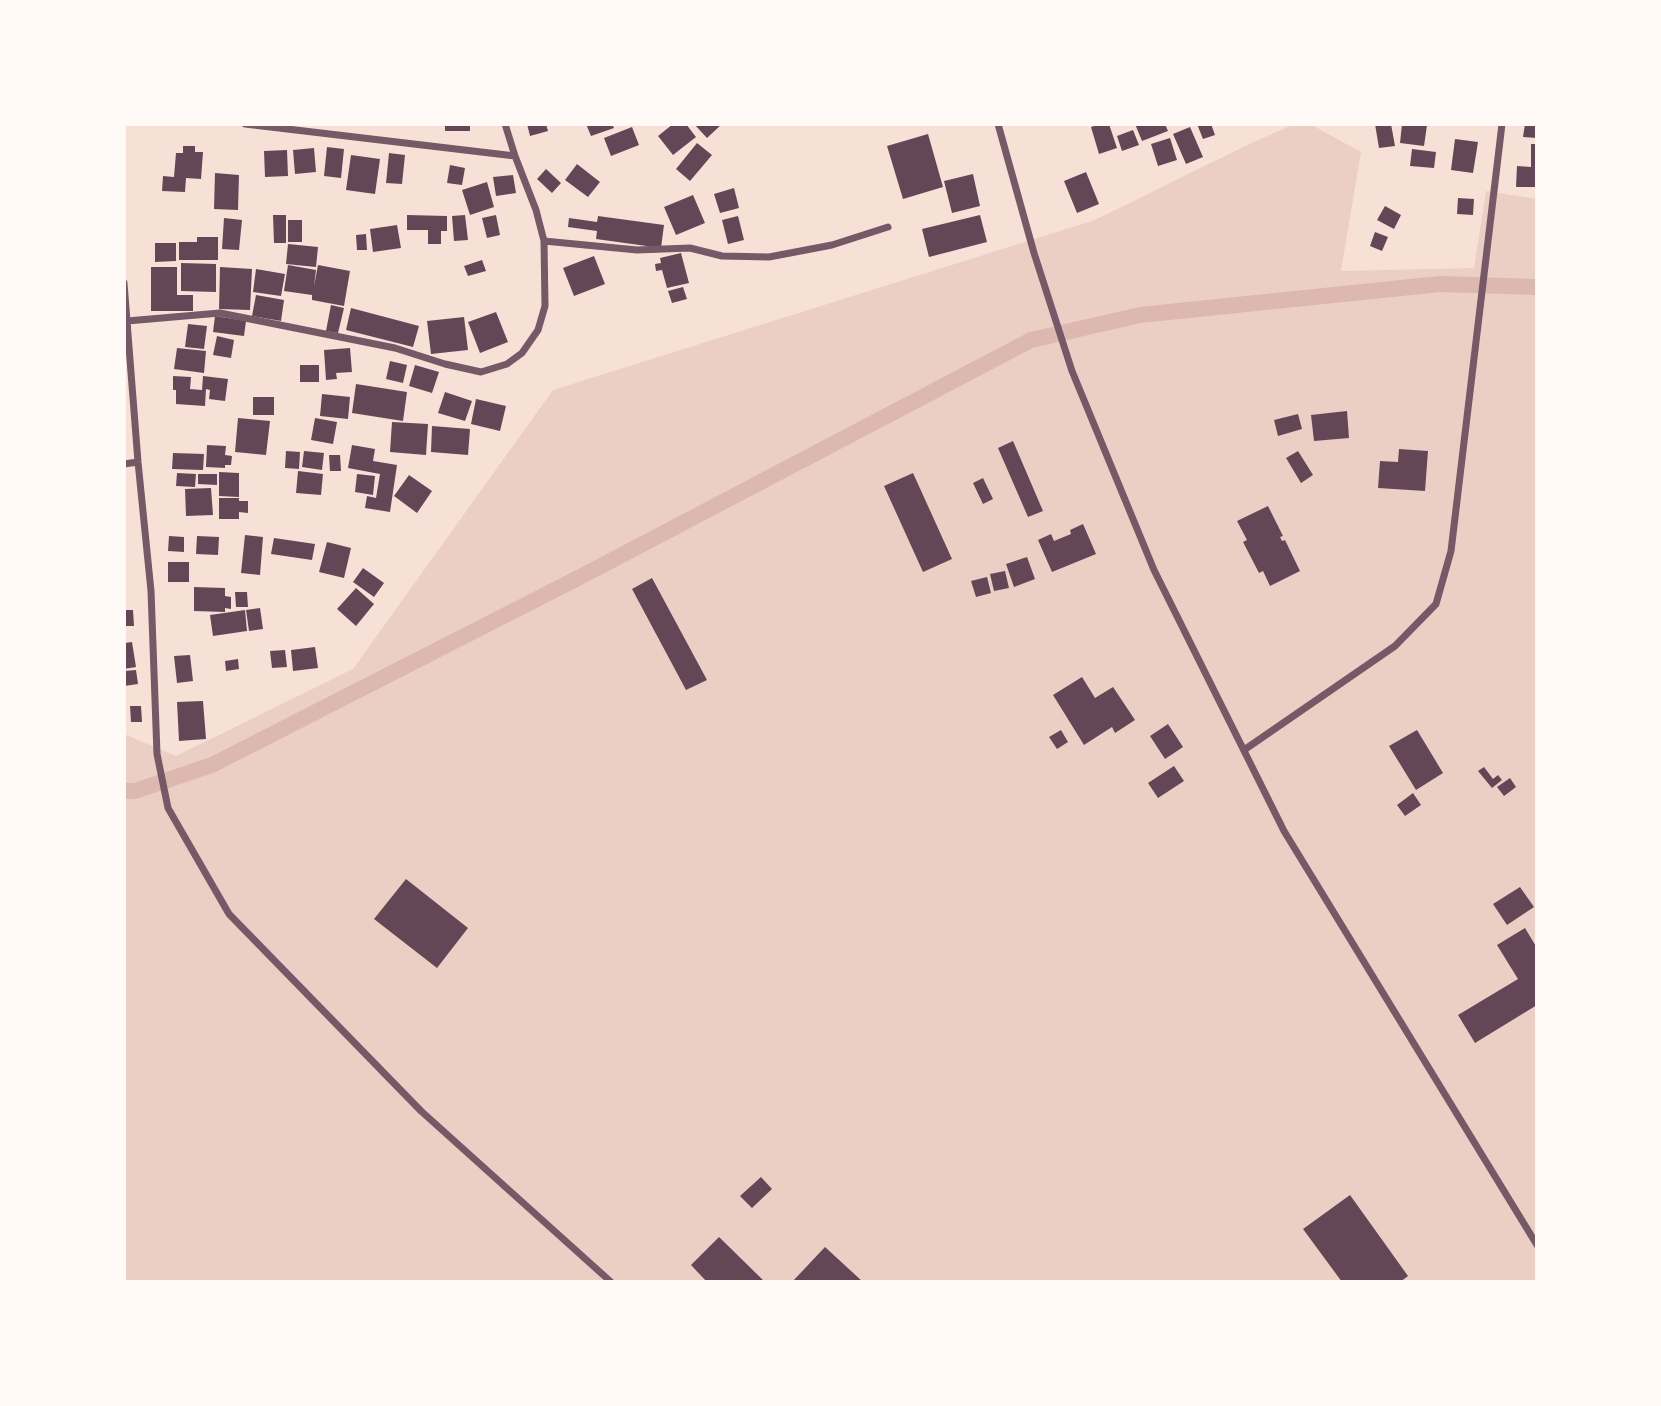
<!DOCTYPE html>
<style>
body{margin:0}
#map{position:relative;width:1661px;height:1406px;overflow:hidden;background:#f7e1d7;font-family:"Fira Sans Condensed",sans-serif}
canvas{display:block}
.frame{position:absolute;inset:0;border:126px solid #fffaf5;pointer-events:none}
</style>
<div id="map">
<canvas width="1661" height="1406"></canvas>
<div class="frame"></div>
</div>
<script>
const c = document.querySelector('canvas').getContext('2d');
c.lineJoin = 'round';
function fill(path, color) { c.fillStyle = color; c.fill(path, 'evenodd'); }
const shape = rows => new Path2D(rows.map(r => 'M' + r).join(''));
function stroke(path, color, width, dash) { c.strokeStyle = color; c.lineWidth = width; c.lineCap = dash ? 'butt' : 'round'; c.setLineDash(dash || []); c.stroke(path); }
fill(shape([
 [1294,124,1310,124,1361,152,1341,271,1474,268,1486,191,1537,199,1537,1282,124,1282,124,734,176,756,353,669,553,390,1095,220,1243,147]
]), '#ebcfc5');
stroke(shape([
 [124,791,135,791,212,765,580,577,1031,340,1140,315,1440,284,1537,287]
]), '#dcb8b0', 16);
fill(shape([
 [445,124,470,124,470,131,445,131],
 [527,124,546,124,548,131,530,136],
 [586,124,612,124,614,128,591,136],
 [673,124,686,124,696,137,673,155,658,136],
 [694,124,722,124,707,138],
 [1100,124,1109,124,1117,148,1099,154,1091,127],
 [1135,124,1165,124,1168,131,1142,141],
 [1197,124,1211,124,1215,135,1203,139],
 [1375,124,1391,124,1395,146,1379,148],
 [1402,124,1427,125,1424,146,1400,143],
 [1525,124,1537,124,1537,138,1523,137],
 [632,127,639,145,611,156,604,138],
 [1190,127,1203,157,1186,164,1173,134],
 [1133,130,1139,145,1122,151,1117,136],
 [928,134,943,187,903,199,887,146],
 [1170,138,1177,160,1158,166,1151,144],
 [1455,139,1478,142,1473,173,1451,170],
 [697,143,712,155,690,181,676,169],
 [1531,144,1537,144,1537,187,1516,187,1517,166,1531,167],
 [183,146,195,146,195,152,203,152,201,179,186,178,185,192,162,191,163,176,174,177,176,153,183,153],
 [327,147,344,149,341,178,324,176],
 [314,148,316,172,295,174,293,150],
 [1412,149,1436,152,1434,168,1410,166],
 [287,150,288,176,265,177,264,151],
 [389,153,405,155,402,184,386,183],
 [351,155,380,159,375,194,346,190],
 [577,164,600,182,588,197,565,180],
 [450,165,465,168,462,185,447,183],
 [546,169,561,183,552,193,537,179],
 [1086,172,1099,204,1077,213,1064,181],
 [215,173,239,175,238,210,214,209],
 [973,174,980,206,952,213,944,181],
 [513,175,516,193,496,196,493,177],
 [487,182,494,207,470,215,462,190],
 [734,188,739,208,720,213,714,194],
 [693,195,705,223,676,235,664,207],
 [1458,198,1474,199,1473,215,1457,214],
 [1385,206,1401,215,1394,229,1377,220],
 [273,215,286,215,286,243,274,243],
 [407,215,447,216,447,231,441,231,441,244,428,244,428,230,407,230],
 [465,215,468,240,454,241,452,216],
 [496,215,500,235,487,238,482,218],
 [980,215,987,242,929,257,922,229],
 [598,216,664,225,661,248,596,239,597,231,568,227,569,218,597,222],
 [738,216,744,240,728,244,722,220],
 [224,218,242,220,239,250,222,249],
 [288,220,302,220,302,242,288,242],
 [397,225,401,248,373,252,370,229],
 [1375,232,1388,237,1382,251,1370,246],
 [366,234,367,250,357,250,356,235],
 [197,237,218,237,218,260,179,260,179,242,197,242],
 [155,243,176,243,176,261,155,262],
 [288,244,318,247,316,267,286,264],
 [681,253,689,283,667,288,662,270,656,271,655,264,661,263,660,258],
 [594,256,605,284,574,296,563,268],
 [482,260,486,271,468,276,464,266],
 [181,263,216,264,216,292,181,291],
 [288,265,316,270,314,286,318,265,350,271,344,306,312,300,312,295,284,291],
 [151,267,177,267,177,295,193,295,193,311,151,311],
 [220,267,252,269,250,310,219,309],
 [256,269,285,274,281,296,253,292],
 [683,287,687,299,672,303,668,291],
 [256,295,284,300,281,321,252,316],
 [331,305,344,308,338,333,326,331],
 [351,308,419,326,413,347,346,330],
 [496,312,508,342,480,353,468,322],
 [215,316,246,321,244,336,213,332],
 [464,317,468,350,431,354,427,321],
 [188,324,207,326,204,349,185,347],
 [217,336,234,340,231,358,213,355],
 [177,348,206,351,204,373,174,369],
 [350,348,352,372,336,373,337,379,326,380,324,350],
 [390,361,407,365,403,383,386,379],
 [300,365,319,365,319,382,300,382],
 [415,365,439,372,432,393,409,386],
 [173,376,191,377,190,389,202,390,203,376,228,379,225,401,209,399,210,390,206,389,205,406,176,404,176,390,173,390],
 [356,384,407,392,403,421,352,413],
 [445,392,472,401,465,421,438,413],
 [322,394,350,397,348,419,320,416],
 [253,397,274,397,274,415,253,415],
 [476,399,506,406,500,431,471,424],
 [1347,411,1349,438,1314,441,1311,415],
 [1298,414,1302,429,1278,436,1274,420],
 [238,418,270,421,266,455,235,452],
 [315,418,337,422,333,444,311,440],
 [392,422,428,424,426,455,390,452],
 [432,426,470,429,468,455,431,452],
 [1013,441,1043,511,1028,517,998,448],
 [207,445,226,446,225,455,232,456,231,465,225,465,225,468,206,467],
 [352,445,375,449,373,461,397,465,390,512,365,508,367,496,376,498,380,474,348,468],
 [1399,449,1428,451,1425,491,1378,488,1380,461,1398,462],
 [286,451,300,452,299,469,285,468],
 [304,451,324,453,322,470,302,467],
 [1298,451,1313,475,1301,483,1286,458],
 [173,453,204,454,203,470,172,469],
 [329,455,340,455,341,471,330,471],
 [298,471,323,474,321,495,296,493],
 [219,472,239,473,239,497,219,496],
 [177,473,196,474,195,487,176,486],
 [913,473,952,559,923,572,884,486],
 [198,474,217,474,217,485,198,484],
 [357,474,375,476,373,495,355,492],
 [409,475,432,491,417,513,394,496],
 [983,478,993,499,983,504,973,483],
 [211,488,213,515,186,516,185,489],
 [219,498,239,498,239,501,248,501,248,513,239,512,239,519,219,519],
 [1268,506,1283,536,1280,537,1282,541,1285,540,1300,571,1270,586,1263,571,1259,573,1243,542,1247,540,1237,521],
 [1083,524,1096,554,1052,572,1038,540,1051,534,1054,541,1071,534,1070,530],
 [245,535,263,537,260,575,241,573],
 [169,536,184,537,184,552,168,551],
 [197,536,219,537,218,555,196,554],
 [274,538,315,544,312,560,271,554],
 [327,542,351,548,344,578,319,572],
 [1027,557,1035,579,1014,587,1006,564],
 [168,562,189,562,189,582,168,582],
 [363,568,384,583,374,597,353,582],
 [1005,571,1009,588,994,591,990,574],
 [987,577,991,593,976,597,971,581],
 [652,578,707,680,686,690,632,589],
 [194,587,225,588,225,596,231,597,231,609,225,608,225,612,194,611],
 [356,588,374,604,356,626,337,609],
 [235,592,247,592,248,607,236,607],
 [260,608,263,629,249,631,246,610],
 [124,610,133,610,134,626,124,626],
 [245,610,247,631,213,636,210,615],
 [132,642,136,667,124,669,124,643],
 [315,647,318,668,293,671,291,650],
 [285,650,287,667,272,668,270,651],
 [190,655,193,681,177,683,174,656],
 [238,659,239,669,226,671,225,661],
 [136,670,138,684,124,686,124,671],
 [1082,677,1095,698,1113,687,1135,720,1115,733,1112,727,1084,745,1053,695],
 [203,701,206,739,179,741,177,702],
 [130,706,141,706,142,722,131,722],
 [1168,724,1183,747,1165,759,1150,736],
 [1061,730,1068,742,1057,749,1049,737],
 [1417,730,1443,773,1416,790,1389,746],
 [1174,766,1184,781,1158,798,1148,783],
 [1484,767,1493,779,1498,775,1502,780,1492,788,1478,771],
 [1510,778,1516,787,1504,796,1497,787],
 [1413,793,1421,805,1405,816,1397,805],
 [406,879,468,928,437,968,374,919],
 [1520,887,1534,907,1507,925,1493,904],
 [1525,928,1537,948,1537,1005,1475,1043,1458,1015,1518,979,1497,945],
 [761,1177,772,1189,752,1208,740,1196],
 [1350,1195,1408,1276,1400,1282,1342,1282,1303,1229],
 [719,1237,765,1282,707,1282,691,1265],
 [825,1247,863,1282,792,1282]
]), '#644757');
stroke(shape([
 [245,124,515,156,505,124],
 [998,124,1034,253,1072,371,1154,570,1284,831,1537,1245],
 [544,241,637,250,690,248,722,256,769,257,832,245,888,227],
 [124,283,138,462,151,591,157,754,168,808,229,914,421,1111,611,1282],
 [127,321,220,313,395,348,445,364,481,372,507,364,522,353,538,330,545,306,544,241,536,210,515,156],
 [124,464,138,462],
 [1244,750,1395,646,1436,604,1451,551,1502,124]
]), '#755966', 7);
</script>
